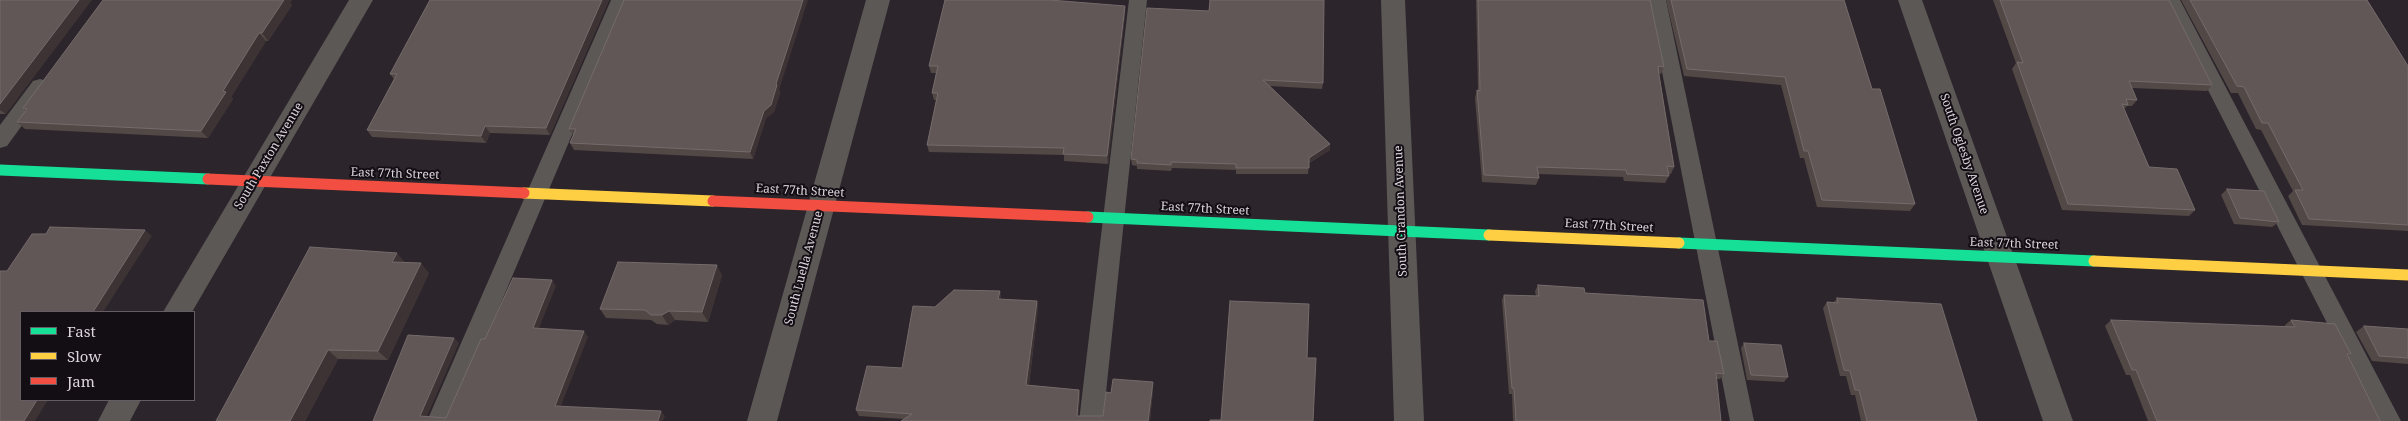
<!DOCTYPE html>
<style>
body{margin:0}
#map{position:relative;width:2408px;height:421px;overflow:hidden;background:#2c252c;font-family:"Noto Serif",serif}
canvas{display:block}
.legend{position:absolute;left:20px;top:311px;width:175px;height:90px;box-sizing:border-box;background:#130e14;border:1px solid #645e64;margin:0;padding:6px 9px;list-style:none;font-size:15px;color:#ddd5dd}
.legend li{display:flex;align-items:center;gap:10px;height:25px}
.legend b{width:25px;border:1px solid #645e64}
</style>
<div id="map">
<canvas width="2408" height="421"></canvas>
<ul class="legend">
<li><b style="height:6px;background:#16e098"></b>Fast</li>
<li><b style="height:6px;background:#ffcf43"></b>Slow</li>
<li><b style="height:6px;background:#f24e42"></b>Jam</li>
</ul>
</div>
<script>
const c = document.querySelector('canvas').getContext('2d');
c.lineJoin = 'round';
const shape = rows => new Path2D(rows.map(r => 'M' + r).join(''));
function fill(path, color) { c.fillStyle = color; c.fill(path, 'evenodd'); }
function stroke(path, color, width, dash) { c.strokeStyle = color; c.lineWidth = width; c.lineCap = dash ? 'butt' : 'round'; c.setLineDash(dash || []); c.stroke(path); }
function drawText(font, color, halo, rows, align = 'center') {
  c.font = font + ' "Noto Serif",serif'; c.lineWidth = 4; c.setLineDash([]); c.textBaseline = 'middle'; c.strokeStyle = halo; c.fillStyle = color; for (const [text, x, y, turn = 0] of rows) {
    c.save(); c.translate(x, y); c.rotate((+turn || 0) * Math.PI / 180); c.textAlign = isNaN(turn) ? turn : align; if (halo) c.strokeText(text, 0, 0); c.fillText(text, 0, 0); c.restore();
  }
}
fill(shape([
 [611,0,629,0,451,421,427,421,611,0],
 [1129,0,1147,0,1103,421,1079,421,1129,0],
 [1648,0,1666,0,1754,421,1730,421,1648,0],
 [2162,0,2180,0,2401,421,2377,421,2162,0],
 [40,79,47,81,50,86,47,91,7,146,0,148,0,125,33,81,40,79]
]), '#5b5856');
fill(shape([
 [349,0,373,0,192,312,163,312,349,0],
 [866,0,890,0,777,421,747,421,866,0],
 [1381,0,1405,0,1424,421,1394,421,1381,0],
 [1898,0,1922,0,2073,421,2043,421,1898,0],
 [109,400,141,400,130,421,98,421,109,400]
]), '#5b5856');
stroke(shape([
 [0,170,208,179],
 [1088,217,1489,235],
 [1679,243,2094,261]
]), '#16e098', 11);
stroke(shape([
 [524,193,713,201],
 [1489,235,1679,243],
 [2094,261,2408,275]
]), '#ffcf43', 11);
stroke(shape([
 [208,179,524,193],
 [713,201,1088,217]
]), '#f24e42', 11);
fill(shape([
 [0,0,6,114,0,114],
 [430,0,609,0,550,135,490,133,486,143,372,137,367,130,394,79,390,74],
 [1476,0,1650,0,1664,67,1661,74,1659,74,1674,167,1671,174,1668,174,1669,176,1665,183,1624,181,1623,177,1538,174,1539,178,1536,185,1482,182,1475,98,1477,90,1478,90],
 [1666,0,1844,0,1872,89,1915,204,1910,211,1817,207,1804,158,1800,158,1781,85,1684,76],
 [1993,0,2169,0,2212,85,2207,91,2132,88,2137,100,2132,106,2127,106,2124,109,2149,167,2195,210,2189,216,2062,210,2012,69,2016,63],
 [2181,0,2367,0,2408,66,2408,231,2302,225,2288,196,2293,191,2261,130,2256,129,2238,93,2231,93],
 [290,3,292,5,268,41,266,41,231,97,233,99,208,138,25,129,17,122,26,111,23,108],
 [1125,6,1125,14,1108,164,1064,161,1064,155,929,152,927,145,936,100,934,100,932,93,936,73,931,73,929,66],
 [1209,11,1323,83,1322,89,1270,86,1330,144,1330,150,1309,163,1308,174,1236,174,1236,170,1172,168,1171,171,1137,169,1137,166,1132,165,1131,159],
 [779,90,780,93,774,112,766,118,753,159,574,150,570,143,573,135,569,129],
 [2227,189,2279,222,2272,227,2234,224,2221,195],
 [405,262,429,273,388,360,338,359,305,421,216,421],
 [722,275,708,322,675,320,668,325,657,324,651,320,606,318,600,309],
 [1538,285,1585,293,1709,341,1724,374,1720,379,1716,379,1721,421,1513,421,1512,394,1509,394,1502,300,1504,295,1536,296,1535,291],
 [1000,291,1001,300,1037,301,1038,308,1029,385,1079,390,1080,396,1078,416,1103,416,1111,393,1153,389,1150,421,904,419,859,416,856,410,902,368,935,307],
 [1837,298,1977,421,1861,421,1855,395,1851,395,1846,376,1840,376,1823,308,1827,302,1834,302],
 [2111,320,2285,327,2285,325,2291,320,2351,354,2348,357,2380,421,2148,421,2130,375,2126,375,2105,326],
 [2364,326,2408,329,2408,364,2372,361,2356,332],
 [1744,343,1788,377,1784,382,1747,380,1741,348]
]), '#524845');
fill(shape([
 [79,0,92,0,6,114,0,110,0,104],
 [284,0,292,0,290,3,292,5,268,41,262,33],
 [602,0,609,0,550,135,546,128],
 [803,0,808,0,779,90,780,93,774,112,766,118,753,159,750,152,764,111],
 [1125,6,1125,14,1108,164,1107,156],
 [259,33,266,41,231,97,233,99,208,138,201,131,223,91],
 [485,126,490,133,486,143,481,136],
 [1330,144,1330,150,1308,163,1309,158],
 [145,230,152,236,103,312,93,312],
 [397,253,405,262,392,262],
 [421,263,429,273,388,360,378,351],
 [717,265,722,275,708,322,702,312],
 [552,280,556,286,537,333,533,328],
 [1000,291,1001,298,1000,306,998,299],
 [1037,301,1038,308,1028,391,1026,385],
 [669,311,675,320,668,325,662,315],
 [584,331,588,337,559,411,555,406],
 [454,338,459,343,425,421,420,416],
 [328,350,338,359,305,421,290,421],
 [1153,382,1153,389,1150,421,1148,421],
 [1079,390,1080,396,1078,421,1077,416],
 [37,400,48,400,35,421,24,421],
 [661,411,665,416,663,421,658,421]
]), '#3d3334');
const building = shape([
 [0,0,79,0,0,104,0,0],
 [103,0,284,0,262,33,259,33,223,91,226,92,201,131,17,122,27,109,23,108,103,0],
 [430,0,602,0,546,128,485,126,481,136,367,130,397,74,390,74,430,0],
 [624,0,803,0,776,84,777,85,771,105,764,111,750,152,570,143,576,129,569,129,624,0],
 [945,0,1050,0,1125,6,1107,156,1063,154,1064,148,927,145,938,93,932,93,938,66,929,66,945,0],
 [1210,0,1324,0,1323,83,1263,80,1330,144,1309,158,1309,168,1236,168,1236,164,1171,162,1171,165,1137,163,1137,160,1131,159,1147,8,1209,11,1210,0],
 [1478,0,1650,0,1664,67,1658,66,1659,75,1674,167,1667,166,1669,176,1627,174,1626,170,1537,167,1539,178,1484,175,1477,90,1480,91,1478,0],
 [1671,0,1844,0,1872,89,1880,89,1915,204,1822,200,1808,151,1804,151,1785,77,1687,69,1671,0],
 [2000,0,2169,0,2212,85,2129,81,2137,100,2126,99,2128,105,2122,104,2149,167,2177,169,2195,210,2068,204,2017,62,2023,63,2000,0],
 [2190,0,2367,0,2408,66,2408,225,2309,219,2295,190,2303,190,2268,123,2262,123,2244,87,2237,86,2190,0],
 [2227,189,2264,191,2279,222,2240,218,2227,189],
 [50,227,145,230,93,312,21,312,21,400,37,400,24,421,0,421,0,271,7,271,32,234,46,234,50,227],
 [310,247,397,253,392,262,421,263,378,351,328,350,290,421,216,421,310,247],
 [618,262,717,265,702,312,669,311,662,315,651,315,645,310,600,309,618,262],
 [513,278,552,280,533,328,584,331,555,406,661,411,658,421,373,421,408,335,454,338,420,416,446,418,481,339,485,339,513,278],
 [1538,285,1584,288,1585,293,1703,300,1709,341,1717,341,1724,374,1716,373,1721,421,1516,421,1514,389,1512,388,1504,295,1539,296,1538,285],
 [954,290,1000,291,998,299,1037,301,1026,385,1079,390,1077,416,1103,416,1106,392,1111,393,1113,379,1153,382,1148,421,901,421,912,414,856,410,867,366,902,368,913,306,935,307,954,290],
 [1837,298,1941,304,1977,421,1867,421,1859,390,1855,390,1850,371,1844,370,1827,302,1838,303,1837,298],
 [1230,301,1309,304,1307,358,1316,358,1313,421,1210,421,1210,420,1221,420,1230,301],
 [2111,320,2295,327,2291,320,2335,324,2351,354,2347,354,2380,421,2157,421,2136,370,2132,370,2111,320],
 [2364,326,2408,329,2408,358,2379,356,2364,326],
 [1744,343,1781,345,1788,377,1751,375,1744,343]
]);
fill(building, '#615756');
stroke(building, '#756b6b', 1);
drawText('12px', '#ddd5dd', '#130e14', [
 ["South Oglesby Avenue",1964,154,71],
 ["South Paxton Avenue",269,156,-59],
 ["East 77th Street",395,174,2],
 ["East 77th Street",800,191,3],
 ["East 77th Street",1205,209,3],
 ["South Crandon Avenue",1401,211,-92],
 ["East 77th Street",1609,226,3],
 ["East 77th Street",2014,244,2],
 ["South Luella Avenue",804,268,-75]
]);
</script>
